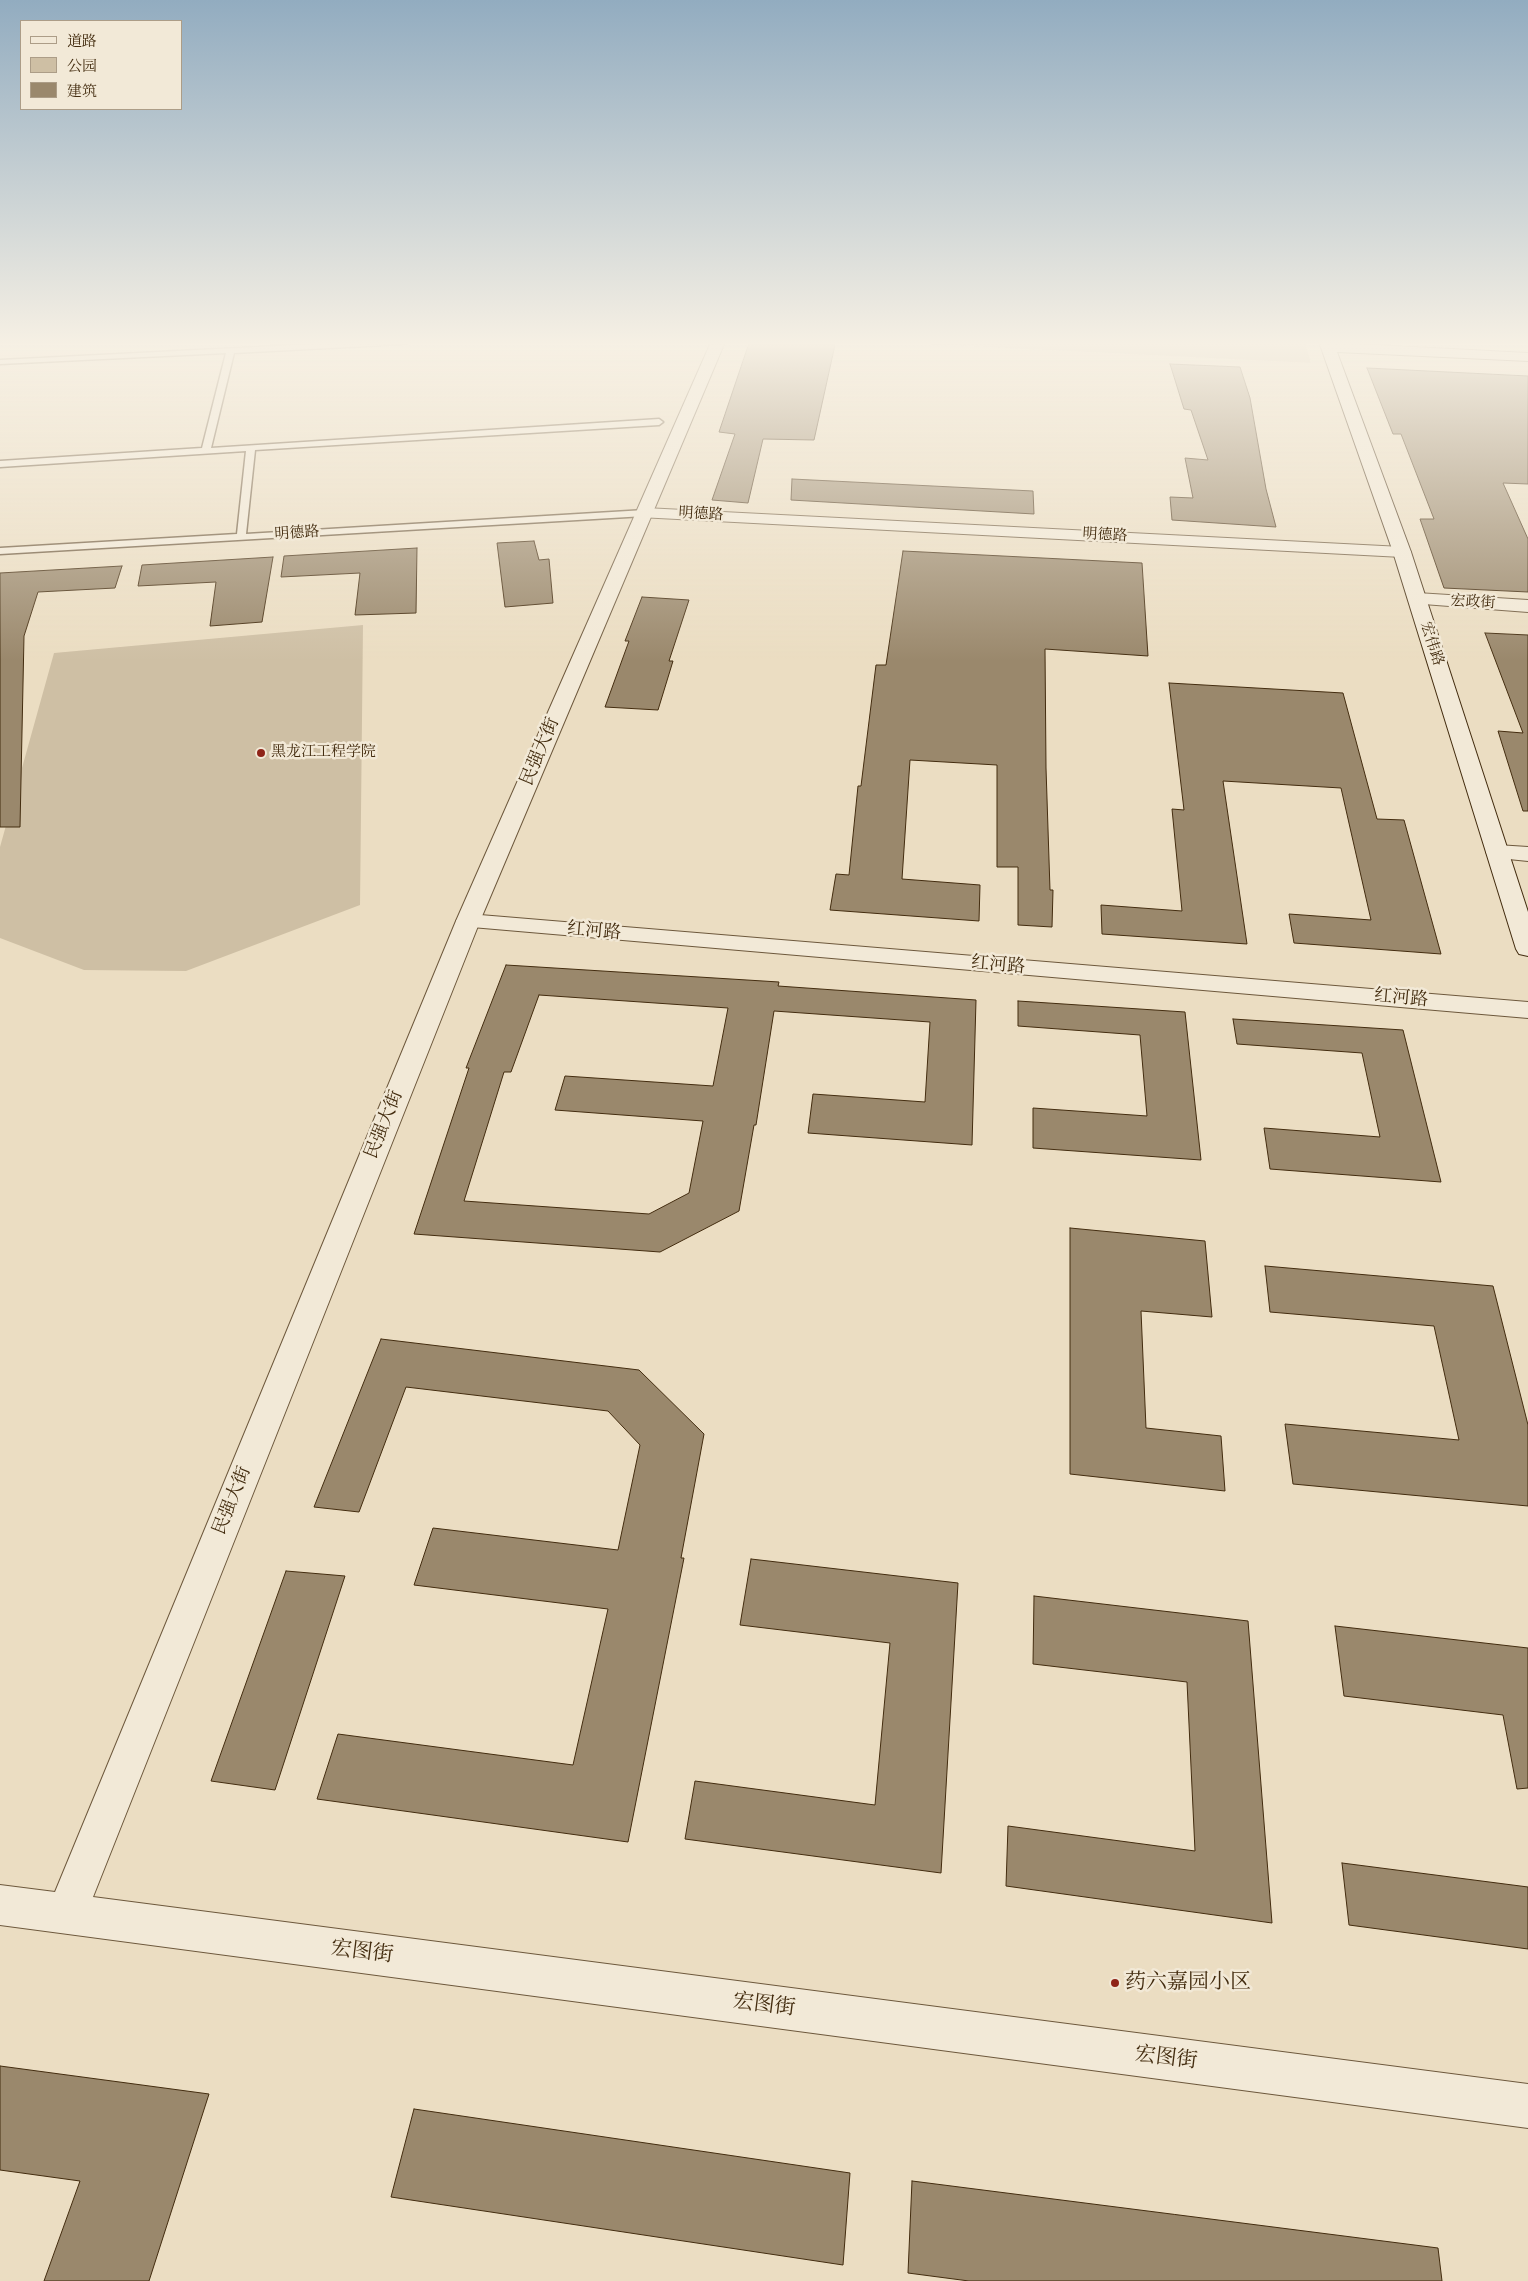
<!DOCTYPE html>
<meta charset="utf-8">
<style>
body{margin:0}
#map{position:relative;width:1528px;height:2281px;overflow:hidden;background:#ebddc2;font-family:"IM FELL Double Pica","Noto Serif SC",serif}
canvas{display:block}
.legend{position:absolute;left:20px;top:20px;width:162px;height:90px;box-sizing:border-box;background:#f2e9d7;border:1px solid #ac9d87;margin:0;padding:6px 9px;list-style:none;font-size:15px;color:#432c0f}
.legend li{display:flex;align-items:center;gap:10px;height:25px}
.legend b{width:25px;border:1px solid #ac9d87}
</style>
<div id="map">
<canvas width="1528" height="2281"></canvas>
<ul class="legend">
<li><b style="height:6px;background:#f2e9d7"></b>道路</li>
<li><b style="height:14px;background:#cebfa4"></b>公园</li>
<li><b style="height:14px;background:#9a886c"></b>建筑</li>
</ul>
</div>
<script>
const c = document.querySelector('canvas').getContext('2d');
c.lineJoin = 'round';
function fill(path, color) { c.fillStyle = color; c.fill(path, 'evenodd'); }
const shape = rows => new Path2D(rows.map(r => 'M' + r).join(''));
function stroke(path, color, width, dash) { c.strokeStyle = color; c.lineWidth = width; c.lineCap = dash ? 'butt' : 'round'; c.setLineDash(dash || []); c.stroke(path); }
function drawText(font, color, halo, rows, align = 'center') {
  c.font = font + ' "IM FELL Double Pica","Noto Serif SC",serif'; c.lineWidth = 5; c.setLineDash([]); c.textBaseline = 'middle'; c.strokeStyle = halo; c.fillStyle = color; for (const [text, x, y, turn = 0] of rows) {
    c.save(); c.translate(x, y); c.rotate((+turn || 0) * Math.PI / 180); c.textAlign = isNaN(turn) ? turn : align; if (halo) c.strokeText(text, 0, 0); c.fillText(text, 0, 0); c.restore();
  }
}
fill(shape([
 [887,342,1305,342,1311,363],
 [363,625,360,905,186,971,84,970,0,938,0,847,54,653]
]), '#cebfa4');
const building = shape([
 [780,342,835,345,814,440,763,439,748,503,712,500,735,434,719,432,749,343,778,345,780,342],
 [1170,364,1240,367,1250,398,1266,489,1276,527,1172,520,1170,497,1193,498,1185,458,1208,460,1191,410,1184,409,1170,364],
 [1367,368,1528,376,1528,484,1503,483,1528,539,1528,592,1444,588,1420,519,1434,519,1401,434,1393,434,1367,368],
 [792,479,1033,491,1034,514,791,500,792,479],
 [534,541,539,560,549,559,553,603,505,607,497,543,534,541],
 [417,548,416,613,355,615,360,573,281,577,284,556,417,548],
 [903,551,1142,563,1148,656,1045,649,1046,768,1050,890,1053,890,1052,927,1018,925,1018,867,997,867,997,765,910,760,902,879,980,885,979,921,830,910,836,874,849,875,858,786,861,786,876,665,886,665,903,551],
 [273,557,262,622,210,626,216,582,138,586,142,565,273,557],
 [122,566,115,588,38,592,24,636,20,827,0,827,0,573,122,566],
 [642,597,689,600,669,661,673,661,658,710,605,707,629,641,625,641,642,597],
 [1485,633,1528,635,1528,811,1523,811,1498,731,1523,733,1485,633],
 [1169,683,1343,693,1377,819,1404,820,1441,954,1294,943,1289,914,1371,920,1341,788,1223,781,1247,944,1102,934,1101,905,1182,911,1172,809,1184,810,1169,683],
 [506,965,779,982,778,986,976,1000,972,1145,808,1133,813,1094,925,1102,930,1022,774,1011,756,1125,754,1125,739,1211,660,1252,414,1234,469,1068,466,1068,506,965],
 [539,995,728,1008,713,1086,565,1076,555,1110,703,1121,689,1193,649,1214,464,1201,504,1072,511,1072,539,995],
 [1018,1001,1185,1012,1201,1160,1033,1148,1033,1108,1147,1116,1140,1035,1018,1026,1018,1001],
 [1233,1019,1403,1030,1441,1182,1270,1169,1264,1128,1380,1137,1362,1053,1237,1044,1233,1019],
 [1070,1228,1205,1241,1212,1317,1141,1311,1146,1428,1221,1436,1225,1491,1070,1474,1070,1228],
 [1265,1266,1493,1286,1528,1425,1528,1506,1293,1484,1285,1424,1459,1440,1434,1326,1270,1312,1265,1266],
 [381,1339,639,1370,704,1434,681,1558,684,1558,628,1842,317,1799,338,1734,573,1765,608,1609,414,1585,433,1528,618,1550,640,1445,608,1411,406,1387,359,1512,314,1507,381,1339],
 [751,1559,958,1583,941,1873,685,1839,695,1781,875,1805,890,1643,740,1625,751,1559],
 [286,1571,345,1576,275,1790,211,1781,286,1571],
 [1034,1596,1248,1621,1272,1923,1006,1886,1008,1826,1195,1851,1187,1682,1033,1664,1034,1596],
 [1335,1626,1528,1648,1528,1788,1517,1789,1503,1715,1344,1696,1335,1626],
 [1342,1863,1528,1887,1528,1949,1349,1925,1342,1863],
 [0,2066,209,2094,149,2281,44,2281,80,2181,0,2170,0,2066],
 [414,2109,850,2173,843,2265,391,2197,414,2109],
 [912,2181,1438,2248,1442,2281,969,2281,908,2273,912,2181]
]);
fill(building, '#9a886c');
stroke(building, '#432c0f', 1);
const service = shape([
 [355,342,409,342,405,344,234,353,211,448,659,419,663,422,659,425,255,450,246,534,645,510,650,513,645,516,0,554,0,548,237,534,246,451,0,467,0,461,202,448,226,353,0,364,0,360,355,342]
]);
const minor = shape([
 [645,508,1402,547,1408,548,1411,552,1408,556,1402,557,639,517,636,513,639,509,645,508],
 [1417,593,1528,600,1528,612,1410,603,1408,599,1410,595,1417,593],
 [468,914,1528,1002,1528,1018,460,926,456,921,460,916,468,914]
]);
const tertiary = shape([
 [711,342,725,342,480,921,93,1897,1528,2084,1528,2128,0,1925,0,1885,55,1892,456,921,711,342],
 [1497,845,1528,847,1528,861,1489,857,1486,852,1489,847,1497,845]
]);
const secondary = shape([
 [1319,342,1528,353,1528,361,1337,352,1411,552,1528,912,1528,956,1519,954,1516,949,1393,552,1319,342]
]);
stroke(service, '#6d583c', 3);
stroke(minor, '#6d583c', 2);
stroke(tertiary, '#6d583c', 2);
stroke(secondary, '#432c0f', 2);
fill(service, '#f2e9d7');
fill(minor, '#f2e9d7');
fill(tertiary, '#f2e9d7');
fill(secondary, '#f2e9d7');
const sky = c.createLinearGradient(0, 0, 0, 661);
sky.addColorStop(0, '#92acc0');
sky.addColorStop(0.52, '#f6f0e4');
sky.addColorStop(1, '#f6f0e400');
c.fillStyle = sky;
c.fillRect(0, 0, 1528, 661);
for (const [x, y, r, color] of [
 [261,753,5,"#8f2418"],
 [1115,1983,5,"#8f2418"]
]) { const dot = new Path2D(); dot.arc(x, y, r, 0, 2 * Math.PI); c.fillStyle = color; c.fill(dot); stroke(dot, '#f2e9d7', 2); }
drawText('15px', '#432c0f', '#f2e9d7', [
 ["明德路",701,515,3],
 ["明德路",297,534,-4],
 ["明德路",1105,536,3],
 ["宏政街",1473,603,3],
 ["宏伟路",1431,644,72]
]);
drawText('15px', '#432c0f', '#f2e9d7', [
 ["黑龙江工程学院",271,753]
], 'left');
drawText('18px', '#432c0f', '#f2e9d7', [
 ["民强大街",541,752,-67],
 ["红河路",594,932,5],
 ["红河路",998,966,5],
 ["红河路",1401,999,5],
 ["民强大街",385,1125,-68],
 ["民强大街",233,1501,-68]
]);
drawText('21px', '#432c0f', '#f2e9d7', [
 ["宏图街",362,1953,7],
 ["宏图街",764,2006,7],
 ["宏图街",1166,2059,7]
]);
drawText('21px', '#432c0f', '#f2e9d7', [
 ["药六嘉园小区",1125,1983]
], 'left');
</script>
